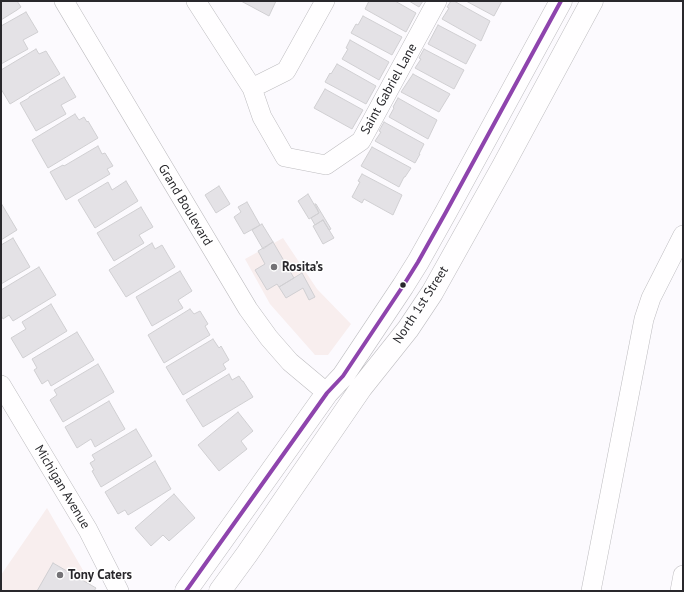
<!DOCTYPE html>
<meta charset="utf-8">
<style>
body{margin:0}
#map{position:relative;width:684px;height:592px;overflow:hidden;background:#fcfafe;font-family:"PT Sans",sans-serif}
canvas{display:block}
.frame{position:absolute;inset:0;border:2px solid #29282c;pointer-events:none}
</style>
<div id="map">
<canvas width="684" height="592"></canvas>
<div class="frame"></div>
</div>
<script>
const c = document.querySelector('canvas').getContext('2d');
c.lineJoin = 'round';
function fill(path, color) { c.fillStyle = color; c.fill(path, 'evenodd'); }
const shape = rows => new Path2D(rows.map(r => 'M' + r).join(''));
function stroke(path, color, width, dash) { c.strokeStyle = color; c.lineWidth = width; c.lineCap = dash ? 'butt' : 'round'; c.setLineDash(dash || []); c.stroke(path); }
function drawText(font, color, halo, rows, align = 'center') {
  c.font = font + ' "PT Sans",sans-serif'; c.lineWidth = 3; c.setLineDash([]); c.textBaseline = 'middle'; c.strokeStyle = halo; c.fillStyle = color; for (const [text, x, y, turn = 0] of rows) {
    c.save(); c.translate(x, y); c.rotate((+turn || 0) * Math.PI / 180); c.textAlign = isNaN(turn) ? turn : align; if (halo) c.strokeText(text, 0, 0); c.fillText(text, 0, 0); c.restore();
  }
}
fill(shape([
 [283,238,317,289,351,324,328,355,315,355,270,304,245,259],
 [47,508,95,591,1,591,1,575]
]), '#f8eeee');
const building = shape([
 [1,1,17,1,21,7,17,10,1,20,1,1],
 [241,1,276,1,269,16,241,1],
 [369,1,395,1,416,13,406,32,365,9,369,1],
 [409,1,423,1,419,7,409,1],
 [451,1,454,1,490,21,481,41,442,19,449,8,447,7,451,1],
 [466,1,502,1,494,16,466,1],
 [26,12,38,32,23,40,28,49,1,64,1,26,26,12],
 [363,16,402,37,392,55,351,33,356,24,358,25,363,16],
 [438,25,476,45,466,64,428,44,438,25],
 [350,40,389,62,379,80,342,59,348,49,346,48,350,40],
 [36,49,39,54,46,51,60,74,10,104,1,89,1,70,36,49],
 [424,49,464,70,454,89,415,68,421,59,419,58,424,49],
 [337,64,376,86,366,104,325,82,330,73,331,74,337,64],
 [413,74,450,94,439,112,401,92,413,74],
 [64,77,76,97,61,105,66,114,36,131,20,103,29,98,29,97,64,77],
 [325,89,363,110,352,129,314,108,325,89],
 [398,98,437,120,428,139,389,117,394,108,393,107,398,98],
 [75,114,79,120,84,117,87,122,88,121,98,138,48,168,32,140,75,114],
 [384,122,424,144,419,154,420,154,415,163,375,141,381,132,379,131,384,122],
 [98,146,102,154,105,153,113,166,107,169,110,174,66,200,50,172,63,165,64,166,98,146],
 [372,147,411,168,405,177,404,177,399,187,361,166,372,147],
 [362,174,402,195,393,215,364,199,362,203,352,197,360,182,358,181,362,174],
 [126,181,138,201,95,228,78,200,108,182,112,190,126,181],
 [219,186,230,204,216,213,205,195,219,186],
 [308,194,319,213,309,219,298,201,308,194],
 [247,202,260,225,244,234,234,217,241,212,238,207,247,202],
 [1,203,17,230,1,240,1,203],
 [315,204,316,204,331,229,329,230,323,220,315,225,311,218,319,213,315,204],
 [141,207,153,227,139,235,144,243,114,261,97,233,141,207],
 [323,220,334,238,323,244,313,226,323,220],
 [262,224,273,242,263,249,252,230,262,224],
 [13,238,30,267,1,284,1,245,13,238],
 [273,242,294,278,279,287,277,284,267,290,255,270,265,264,258,251,273,242],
 [152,243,155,249,162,245,175,267,126,297,109,270,152,243],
 [39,267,56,295,13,321,9,315,3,319,1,315,1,290,39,267],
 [180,271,192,291,178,300,183,308,152,326,136,297,180,271],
 [302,273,315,297,309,300,303,288,286,298,279,287,302,273],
 [51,304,67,331,23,358,11,338,26,329,22,322,51,304],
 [190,309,194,314,200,311,208,324,205,326,210,335,164,363,148,335,190,309],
 [77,332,94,360,51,386,48,380,42,384,34,370,37,368,32,359,77,332],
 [213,339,219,348,221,346,229,360,223,364,226,369,183,395,166,367,213,339],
 [98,364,114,392,63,422,50,400,57,395,54,390,98,364],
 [229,374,232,380,239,376,242,381,243,381,253,397,203,427,186,400,229,374],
 [109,401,125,429,95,447,91,439,77,448,65,427,109,401],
 [238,412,253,431,241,441,247,449,219,471,198,445,238,412],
 [136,429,152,456,101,487,92,471,94,470,90,463,95,460,92,455,136,429],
 [155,461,171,489,128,515,125,510,118,514,105,492,155,461],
 [174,494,195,518,169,541,163,535,151,546,135,528,174,494],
 [53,563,96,588,94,591,37,591,53,563]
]);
fill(building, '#e4e2e6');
stroke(building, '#d0cfd2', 1);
const minor = shape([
 [64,1,248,309,269,338,290,362,327,393],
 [196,1,252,88,262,117,285,157,326,165,361,141,437,1],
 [252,88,286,71,325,1],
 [1,385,88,530,119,591],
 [591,591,644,319,651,298,683,235],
 [680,591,683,575]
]);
const major = shape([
 [186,591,327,393,343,376,403,286,418,262,446,212,561,1],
 [220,591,247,554,361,388,408,329,432,293,503,166,592,1]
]);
stroke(minor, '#bebdc0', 20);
stroke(major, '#bebdc0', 23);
stroke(minor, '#fffeff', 19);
stroke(major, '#fffeff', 22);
stroke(shape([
 [186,591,327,393,343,376,403,286,418,262,446,212,561,1]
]), '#8e44ad', 4);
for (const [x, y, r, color] of [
 [274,267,4,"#737276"],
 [403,285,3.5,"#29282c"],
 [60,575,4,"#737276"]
]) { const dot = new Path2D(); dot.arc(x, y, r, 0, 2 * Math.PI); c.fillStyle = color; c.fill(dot); stroke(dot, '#fff', 1.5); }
drawText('13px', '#29282c', '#fff', [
 ["Saint Gabriel Lane",389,89,-61],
 ["Grand Boulevard",185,205,59],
 ["North 1st Street",421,305,-57],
 ["Michigan Avenue",62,487,59]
]);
drawText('bold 13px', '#29282c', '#fff', [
 ["Rosita’s",282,267],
 ["Tony Caters",68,575]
], 'left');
</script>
